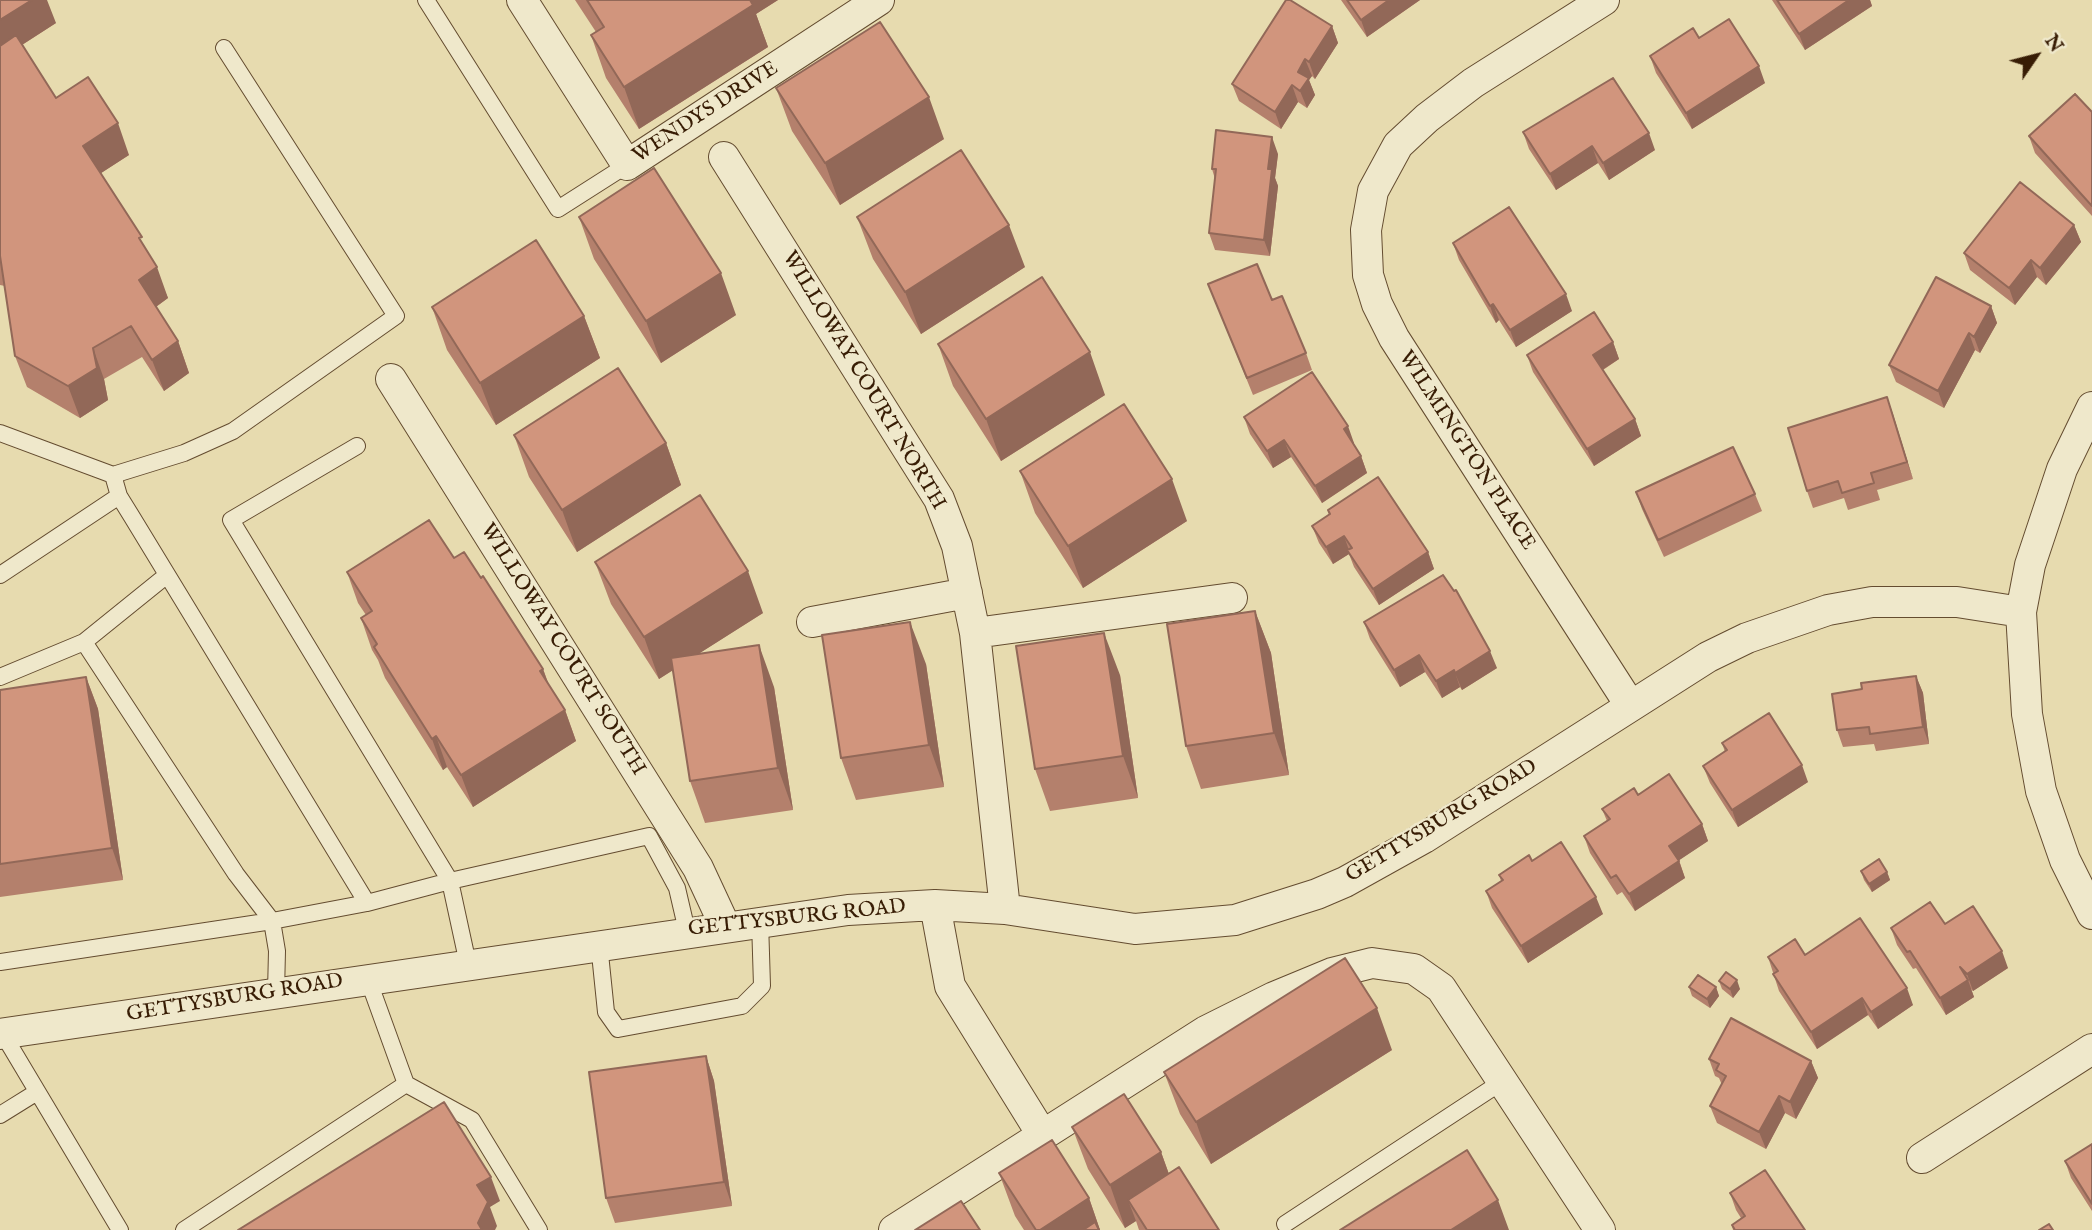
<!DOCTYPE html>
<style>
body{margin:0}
#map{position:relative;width:2092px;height:1230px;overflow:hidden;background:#e7dbaf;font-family:"IM FELL English",serif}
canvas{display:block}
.north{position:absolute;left:2001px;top:21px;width:70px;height:70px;-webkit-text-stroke:5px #efe8cb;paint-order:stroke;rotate:55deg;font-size:19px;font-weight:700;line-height:28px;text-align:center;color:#381d05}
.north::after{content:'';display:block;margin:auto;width:24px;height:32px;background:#381d05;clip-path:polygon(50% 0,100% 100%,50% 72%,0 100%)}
</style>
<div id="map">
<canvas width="2092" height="1230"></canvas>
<div class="north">N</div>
</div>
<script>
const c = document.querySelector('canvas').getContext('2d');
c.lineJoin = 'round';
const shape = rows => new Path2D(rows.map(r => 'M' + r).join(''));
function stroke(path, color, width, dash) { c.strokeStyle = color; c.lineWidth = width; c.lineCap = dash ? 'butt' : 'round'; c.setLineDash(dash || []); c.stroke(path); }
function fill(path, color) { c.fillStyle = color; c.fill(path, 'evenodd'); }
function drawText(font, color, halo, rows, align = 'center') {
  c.font = font + ' "IM FELL English",serif'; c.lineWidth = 5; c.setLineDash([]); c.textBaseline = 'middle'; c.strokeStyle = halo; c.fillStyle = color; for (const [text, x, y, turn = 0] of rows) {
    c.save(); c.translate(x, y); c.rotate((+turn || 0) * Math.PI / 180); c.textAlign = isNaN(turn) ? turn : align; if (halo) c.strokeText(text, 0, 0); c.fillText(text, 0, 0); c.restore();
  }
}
const lane = shape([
 [426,0,558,209,627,165],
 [0,433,113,475,119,496,132,517,367,903,272,921,277,951,276,992],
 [357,446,231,520,450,881,367,903],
 [113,475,184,453,233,431,396,316,224,48],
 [0,575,119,496],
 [0,677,84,642],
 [599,944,606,1012,618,1029,742,1006,762,986,760,921],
 [0,962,272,921,236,874,84,642,167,575],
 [468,964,450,881,649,836,677,888,687,931],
 [3,1034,120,1230],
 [406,1084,472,1120,539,1230],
 [0,1115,37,1092],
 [1285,1224,1503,1081],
 [184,1230,406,1084,368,979]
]);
const street = shape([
 [522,0,627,165,879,0],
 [1604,0,1473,83,1427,118,1398,145,1373,191,1366,230,1368,275,1377,304,1394,338,1630,705],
 [724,157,939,499,957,546,975,633,1005,909],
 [391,379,698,868,725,926],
 [2092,407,2062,469,2030,565,2021,612,2027,714,2041,791,2065,860,2092,914],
 [812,622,967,593],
 [975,633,1232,598],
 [935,905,950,986,1043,1136],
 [0,1034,848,910,935,905,1005,909,1135,929,1235,920,1317,894,1345,882,1424,838,1708,657,1747,638,1828,610,1872,602,1957,602,2021,612],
 [1922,1158,2092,1049],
 [894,1230,1206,1031,1274,997,1332,973,1372,963,1414,969,1441,988,1600,1230]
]);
stroke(lane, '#644c30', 18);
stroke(street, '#644c30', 32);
stroke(lane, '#efe8cb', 16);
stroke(street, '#efe8cb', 30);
fill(shape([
 [0,0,56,23,22,45,56,98,129,155,101,173,147,251,168,298,156,307,178,341,189,373,164,391,142,357,104,379,108,400,80,418,27,387,15,356,5,286,0,285],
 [575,0,778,0,756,14,768,47,639,129,606,78,591,35,596,32],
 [1341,0,1420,0,1367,37],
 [1772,0,1870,0,1872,6,1805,50],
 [1332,26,1338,43,1315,79,1312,76,1309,80,1315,95,1307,108,1298,102,1281,129,1239,101,1232,84],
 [1699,38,1765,83,1692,129,1656,73,1650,56],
 [776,88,944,139,840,205,792,131],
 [2092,112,2092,216,2035,153,2029,136],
 [1523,132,1655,150,1609,180,1598,163,1556,190,1529,149],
 [1278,154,1275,178,1278,186,1270,256,1215,250,1209,233,1215,179,1212,169],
 [579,217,736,315,661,363,594,259],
 [857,217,1025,267,921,334,873,259],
 [2074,225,2081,242,2046,285,2037,277,2015,305,1970,270,1964,253],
 [1453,243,1572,311,1516,347,1499,320,1496,323,1459,260],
 [1208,284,1272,300,1306,353,1312,370,1253,395],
 [1991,306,1997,323,1980,353,1975,350,1944,408,1896,382,1889,365],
 [432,307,584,316,600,358,496,425,447,350],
 [1613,342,1619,359,1603,370,1635,419,1641,436,1594,466,1533,372,1527,355],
 [938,344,1105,395,1001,461,953,386],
 [1887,397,1913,479,1877,490,1880,500,1848,510,1844,498,1813,508,1807,491],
 [1244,417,1354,443,1353,444,1361,456,1367,473,1322,503,1291,457,1273,468,1250,434],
 [514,435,666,443,681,485,577,552,529,477],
 [1020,471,1187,521,1083,588,1035,513],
 [1636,492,1755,494,1762,511,1664,557,1642,509],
 [1328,510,1428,552,1434,569,1379,605,1354,567,1349,554,1333,564,1319,543,1312,526,1329,515],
 [454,558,481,578,543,669,549,685,565,710,576,741,473,807,447,767,443,770,385,678,378,660,372,650,361,618,366,615,358,603,347,572],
 [595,562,763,613,698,654,774,687,793,810,705,823,690,781,673,670,659,679,611,604],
 [1255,611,1271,653,1289,775,1201,789,1186,746],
 [1364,622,1497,668,1462,690,1460,687,1442,698,1425,672,1400,687,1370,639],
 [926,664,944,787,856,800,841,758],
 [1120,675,1138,798,1050,811,1035,769],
 [1916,676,1923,693,1929,744,1876,751,1874,744,1843,747,1837,730,1862,689],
 [86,677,98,709,123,880,0,897,0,690],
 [1722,743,1808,782,1738,827,1710,783,1703,766,1725,752],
 [1638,795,1702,824,1708,841,1679,860,1685,878,1635,911,1622,892,1617,895,1590,853,1584,836,1607,821,1602,809],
 [1532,861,1603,914,1528,963,1492,908,1486,891,1501,881,1499,875],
 [1861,871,1887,872,1890,880,1872,892,1864,880],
 [1945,924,2008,968,1973,991,1971,989,1974,997,1946,1015,1916,968,1913,969,1897,945,1891,928],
 [1805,955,1913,1005,1878,1029,1868,1015,1817,1049,1779,991,1768,957],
 [1719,981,1740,989,1733,998,1722,989],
 [1689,987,1716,987,1719,996,1710,1008,1692,996],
 [1392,1050,1211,1164,1180,1114,1164,1072],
 [706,1056,714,1081,732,1206,615,1223,606,1198],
 [1709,1059,1811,1061,1818,1078,1796,1119,1785,1113,1766,1149,1717,1123,1710,1106,1722,1085,1719,1078,1715,1076],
 [1072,1127,1161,1152,1169,1174,1219,1230,1139,1230,1136,1221,1125,1228,1088,1169],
 [2092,1144,2092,1211,2071,1178,2065,1161],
 [999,1173,1089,1198,1100,1230,1024,1230,1015,1216],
 [1730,1193,1805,1230,1733,1230,1732,1225,1741,1218,1736,1210]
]), '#b4806c');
fill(shape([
 [32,0,47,0,56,23,0,59,0,20],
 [744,0,778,0,756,14,768,47,639,129,624,87],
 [1389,0,1420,0,1367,37,1361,20],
 [1849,0,1870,0,1872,6,1805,50,1799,34],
 [1332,26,1338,43,1315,79,1309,62],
 [1305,59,1312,76,1309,80,1315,95,1307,108,1300,91,1298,72],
 [1759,66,1765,83,1692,129,1686,113],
 [1292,85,1298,102,1281,129,1275,112],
 [929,97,944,139,840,205,825,163],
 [118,123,129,155,95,177,83,146],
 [1649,133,1655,150,1609,180,1603,163],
 [1272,137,1278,154,1275,178,1278,186,1270,256,1264,240,1268,169],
 [1592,146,1598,163,1556,190,1550,174],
 [1009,225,1025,267,921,334,905,292],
 [2074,225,2081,242,2046,285,2040,268],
 [2031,260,2037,277,2015,305,2009,288],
 [157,267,168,298,150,311,139,280],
 [721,273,736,315,661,363,646,321],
 [1566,294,1572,311,1516,347,1510,330],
 [1493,304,1499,320,1496,323,1490,306],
 [1991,306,1997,323,1980,353,1974,337],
 [584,316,600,358,496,425,480,383],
 [1969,333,1975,350,1944,408,1938,391],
 [178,341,189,373,164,391,152,360],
 [1613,342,1619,359,1599,372,1593,355],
 [93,348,104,379,108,400,80,418,68,386],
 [1090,352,1105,395,1001,461,986,419],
 [1887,397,1893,414,1913,479,1907,462],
 [1635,419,1641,436,1594,466,1587,449],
 [1348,426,1354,443,1350,446,1344,429],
 [1284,440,1291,457,1273,468,1267,451],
 [666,443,681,485,577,552,562,510],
 [1361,456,1367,473,1322,503,1315,486],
 [1172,479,1187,521,1083,588,1068,546],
 [1344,536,1350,553,1347,550,1349,554,1333,564,1326,547],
 [1428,552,1434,569,1379,605,1373,589],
 [748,571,763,613,659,679,644,637],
 [1255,611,1271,653,1289,775,1274,733],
 [910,622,926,664,944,787,929,745],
 [1104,633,1120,675,1138,798,1123,756],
 [759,645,774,687,793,810,778,768],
 [1490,651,1497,668,1462,690,1455,673],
 [1419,655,1425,672,1400,687,1394,670],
 [543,669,554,700,540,671],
 [1454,670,1460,687,1442,698,1436,681],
 [1916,676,1923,693,1929,744,1923,727],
 [86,677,98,709,123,880,112,848],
 [565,710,576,741,473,807,461,775],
 [436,736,447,767,443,770,432,739],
 [1802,765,1808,782,1738,827,1732,810],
 [1702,824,1708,841,1675,863,1669,846],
 [1679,861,1685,878,1635,911,1629,894],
 [1887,872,1890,880,1872,892,1869,884],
 [1596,897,1603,914,1528,963,1521,946],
 [2002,951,2008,968,1973,991,1967,974],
 [1737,980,1740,989,1733,998,1730,989],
 [1968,980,1974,997,1946,1015,1940,998],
 [1716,987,1719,996,1710,1008,1707,999],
 [1907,988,1913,1005,1878,1029,1871,1012],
 [1862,998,1868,1015,1817,1049,1811,1032],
 [1377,1008,1392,1050,1211,1164,1196,1122],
 [706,1056,714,1081,732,1206,724,1182],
 [1811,1061,1818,1078,1796,1119,1790,1102],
 [1779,1096,1785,1113,1766,1149,1759,1132],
 [1161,1152,1176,1194,1128,1200,1136,1221,1125,1228,1110,1185],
 [491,1177,500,1201,490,1207,497,1226,495,1230,480,1230,478,1223,477,1185],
 [1089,1198,1100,1230,1040,1230],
 [1498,1200,1509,1230,1451,1230]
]), '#926858');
const building = shape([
 [0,0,32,0,0,20,0,0],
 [587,0,750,0,753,5,624,87,591,35,604,27,587,0],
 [1286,0,1290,0,1332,26,1309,62,1305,59,1298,72,1309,78,1300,91,1292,85,1275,112,1232,84,1286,0],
 [1347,0,1389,0,1361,20,1347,0],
 [1777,0,1849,0,1799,34,1777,0],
 [1729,19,1759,66,1686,113,1650,56,1693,28,1699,38,1729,19],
 [880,22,929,97,825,163,776,88,880,22],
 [16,35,56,98,88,77,118,123,83,146,142,237,139,238,157,267,139,280,178,341,152,360,131,326,93,348,97,368,68,386,15,356,0,256,0,46,16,35],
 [1613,78,1649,133,1603,163,1592,146,1550,174,1523,132,1613,78],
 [2075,94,2092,112,2092,206,2029,136,2075,94],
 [1216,130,1272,137,1268,169,1272,169,1264,240,1209,233,1216,169,1212,169,1216,130],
 [961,150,1009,225,905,292,857,217,961,150],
 [654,168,721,273,646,321,579,217,654,168],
 [2020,182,2074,225,2040,268,2031,260,2009,288,1964,253,2020,182],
 [1509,207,1566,294,1510,330,1493,304,1490,306,1453,243,1509,207],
 [536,240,584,316,480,383,432,307,536,240],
 [1257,264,1272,300,1282,296,1306,353,1247,378,1208,284,1257,264],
 [1042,277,1090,352,986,419,938,344,1042,277],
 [1936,277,1991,306,1974,337,1969,333,1938,391,1889,365,1936,277],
 [1594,312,1613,342,1593,355,1635,419,1587,449,1527,355,1594,312],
 [618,368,666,443,562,510,514,435,618,368],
 [1312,372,1348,426,1344,429,1361,456,1315,486,1284,440,1267,451,1244,417,1312,372],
 [1887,397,1907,462,1871,473,1874,483,1842,493,1838,481,1807,491,1788,428,1887,397],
 [1124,404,1172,479,1068,546,1020,471,1124,404],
 [1733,447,1755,494,1658,540,1636,492,1733,447],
 [1378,477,1428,552,1373,589,1347,550,1352,548,1344,536,1326,547,1312,526,1330,514,1328,510,1378,477],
 [700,495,748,571,644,637,595,562,700,495],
 [429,520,454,558,464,552,481,578,483,576,543,669,540,671,565,710,461,775,436,736,432,739,374,647,377,644,361,618,372,611,347,572,429,520],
 [1443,575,1454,591,1456,590,1490,651,1455,673,1454,670,1436,681,1419,655,1394,670,1364,622,1443,575],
 [1255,611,1274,733,1186,746,1167,624,1255,611],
 [910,622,929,745,841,758,822,635,910,622],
 [1104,633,1123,756,1035,769,1016,646,1104,633],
 [759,645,778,768,690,781,671,658,759,645],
 [1916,676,1923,727,1870,734,1869,727,1837,730,1832,694,1862,689,1861,683,1916,676],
 [86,677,112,848,0,864,0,690,86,677],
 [1769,713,1802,765,1732,810,1703,766,1727,750,1722,743,1769,713],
 [1669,774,1702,824,1669,846,1679,861,1629,894,1616,875,1611,878,1584,836,1610,819,1602,809,1634,788,1638,795,1669,774],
 [1561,842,1596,897,1521,946,1486,891,1503,880,1499,875,1529,855,1532,861,1561,842],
 [1879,859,1887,872,1869,884,1861,871,1879,859],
 [1930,902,1945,924,1973,906,2002,951,1967,974,1960,967,1968,980,1940,998,1910,951,1907,952,1891,928,1930,902],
 [1860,918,1907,988,1871,1012,1862,998,1811,1032,1773,974,1778,971,1768,957,1795,939,1805,955,1860,918],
 [1345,958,1377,1008,1196,1122,1164,1072,1345,958],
 [1726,972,1737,980,1730,989,1719,981,1726,972],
 [1698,975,1716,987,1707,999,1689,987,1698,975],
 [1731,1018,1811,1061,1790,1102,1779,1096,1759,1132,1710,1106,1726,1076,1716,1070,1719,1064,1709,1059,1731,1018],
 [706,1056,724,1182,606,1198,589,1072,706,1056],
 [1124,1094,1161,1152,1110,1185,1072,1127,1124,1094],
 [444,1102,491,1177,477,1185,488,1202,478,1223,482,1230,238,1230,444,1102],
 [1052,1140,1089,1198,1040,1230,1036,1230,999,1173,1052,1140],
 [2092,1144,2092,1204,2065,1161,2092,1144],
 [1467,1150,1498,1200,1451,1230,1340,1230,1467,1150],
 [1179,1167,1219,1230,1147,1230,1128,1200,1179,1167],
 [1765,1170,1805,1230,1735,1230,1732,1225,1745,1216,1730,1193,1765,1170],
 [961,1201,980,1230,915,1230,961,1201],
 [1095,1222,1099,1230,1083,1230,1095,1222],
 [2049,1224,2053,1230,2039,1230,2049,1224]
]);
fill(building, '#d1957d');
stroke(building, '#926858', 2);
drawText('21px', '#381d05', '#efe8cb', [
 ["WENDYS DRIVE",706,113,-33],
 ["WILLOWAY COURT NORTH",863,381,59],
 ["WILMINGTON PLACE",1466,451,57],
 ["WILLOWAY COURT SOUTH",562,650,58],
 ["GETTYSBURG ROAD",1442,822,-31],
 ["GETTYSBURG ROAD",797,919,-6],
 ["GETTYSBURG ROAD",235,999,-9]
]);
</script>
